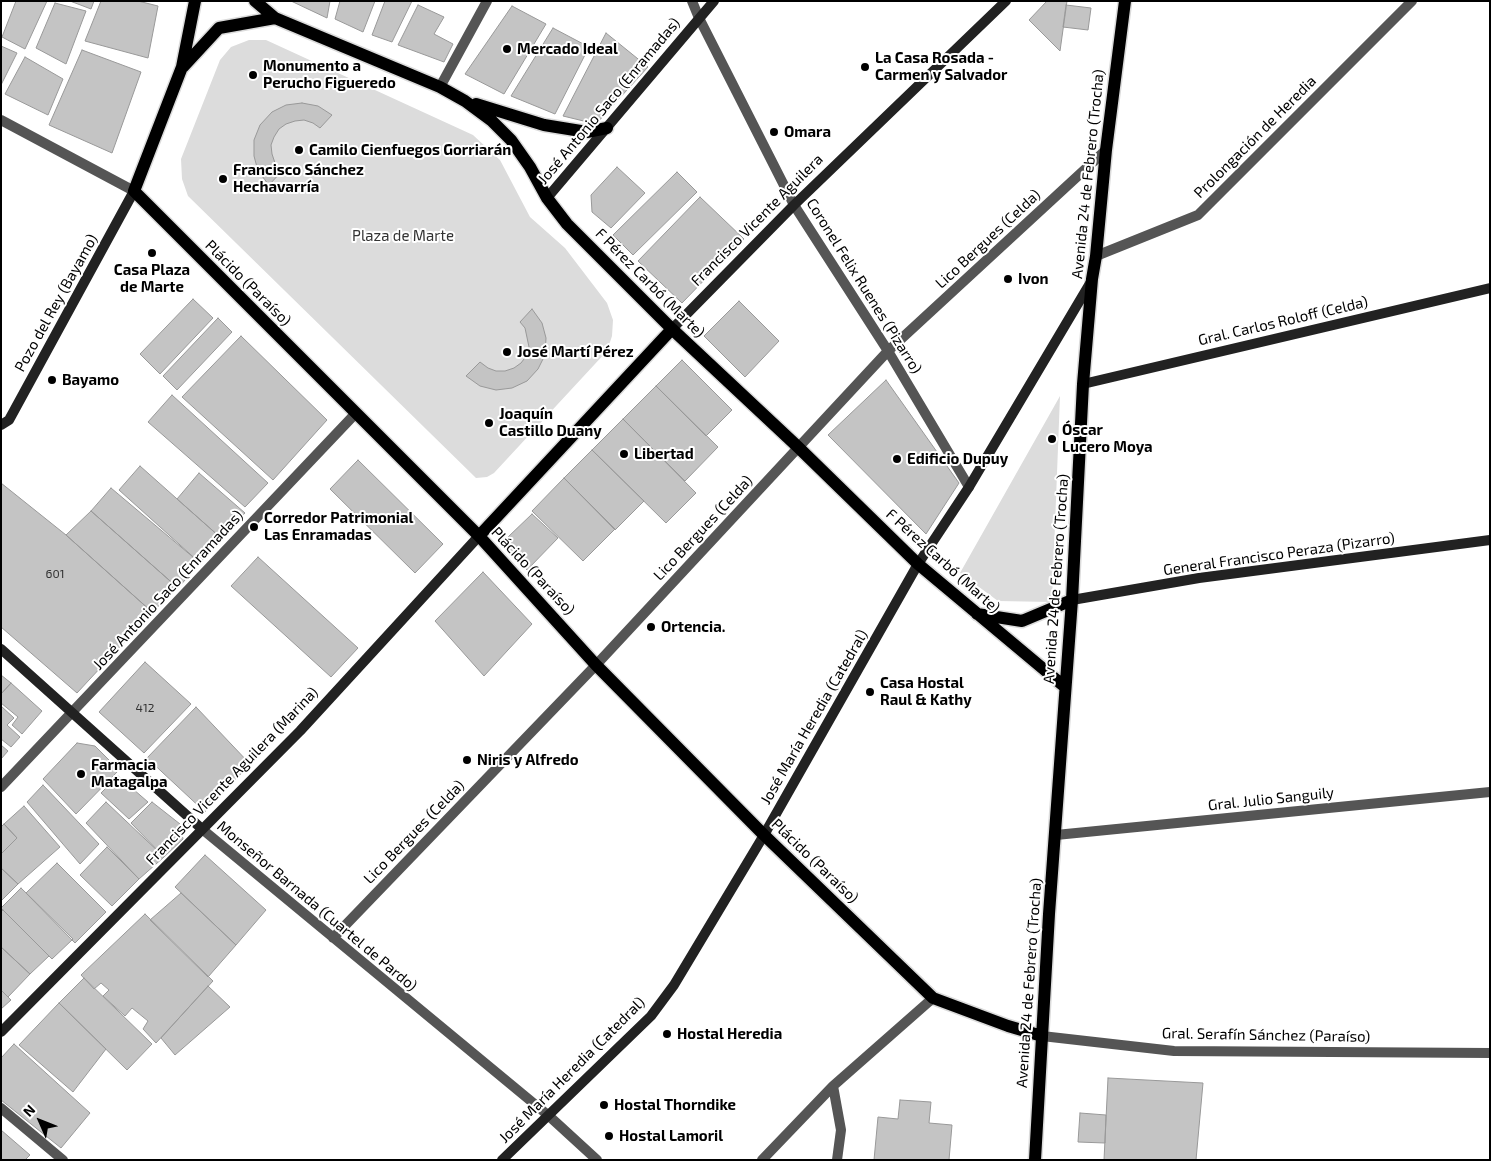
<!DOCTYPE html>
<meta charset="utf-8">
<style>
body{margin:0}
#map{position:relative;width:1491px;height:1161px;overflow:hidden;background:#fff;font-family:"Exo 2",sans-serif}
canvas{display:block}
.frame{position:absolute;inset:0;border:2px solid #000;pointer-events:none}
.north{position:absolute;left:15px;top:1096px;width:50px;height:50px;-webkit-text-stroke:4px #fff;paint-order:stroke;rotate:314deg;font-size:14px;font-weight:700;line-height:20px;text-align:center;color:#000}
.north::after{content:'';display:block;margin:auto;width:18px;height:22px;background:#000;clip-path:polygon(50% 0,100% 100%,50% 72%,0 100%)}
</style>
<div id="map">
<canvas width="1491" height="1161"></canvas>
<div class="frame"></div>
<div class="north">N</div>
</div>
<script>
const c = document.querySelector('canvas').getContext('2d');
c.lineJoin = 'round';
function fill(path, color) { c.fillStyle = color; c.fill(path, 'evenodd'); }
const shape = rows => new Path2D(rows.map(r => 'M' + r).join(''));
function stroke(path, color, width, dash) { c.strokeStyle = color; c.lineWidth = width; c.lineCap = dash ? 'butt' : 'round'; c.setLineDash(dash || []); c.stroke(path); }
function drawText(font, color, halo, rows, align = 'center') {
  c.font = font + ' "Exo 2",sans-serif'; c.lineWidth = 4; c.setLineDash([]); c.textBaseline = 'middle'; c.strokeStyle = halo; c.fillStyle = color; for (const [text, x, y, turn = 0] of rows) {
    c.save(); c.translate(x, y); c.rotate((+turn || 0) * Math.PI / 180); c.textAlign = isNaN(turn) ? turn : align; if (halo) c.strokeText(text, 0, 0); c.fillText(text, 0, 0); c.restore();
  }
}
fill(shape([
 [249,40,266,40,473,135,500,160,530,217,565,248,607,303,613,320,612,336,607,351,494,473,487,477,476,478,188,196,182,179,181,159,220,60,231,47],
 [1060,396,1052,602,998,601,960,573]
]), '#dcdcdc');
const building = shape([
 [16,1,47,1,25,49,2,37,16,1],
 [70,1,94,1,91,9,70,1],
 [101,1,138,1,158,6,148,58,85,41,101,1],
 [291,1,330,1,327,18,291,1],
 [340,1,375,1,363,32,335,19,340,1],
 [385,1,412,1,392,42,372,35,385,1],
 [1047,1,1067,1,1060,51,1029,20,1047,1],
 [55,3,86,11,66,64,36,48,55,3],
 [418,5,444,17,434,34,453,44,444,62,398,45,418,5],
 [1066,5,1091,8,1088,30,1063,27,1066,5],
 [512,6,546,24,504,94,465,74,512,6],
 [553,28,589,47,555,114,511,96,553,28],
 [606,33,648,67,596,124,563,116,606,33],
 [1,46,17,53,1,85,1,46],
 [82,50,141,72,112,153,49,125,82,50],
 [25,57,63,79,48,115,5,94,25,57],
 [302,103,318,106,332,115,320,128,313,123,304,120,295,121,286,124,279,129,274,137,271,145,272,154,275,163,282,171,269,185,258,171,254,156,254,140,260,125,272,112,286,105,302,103],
 [617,167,645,193,611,228,592,212,591,195,617,167],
 [677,172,697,192,633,255,613,235,677,172],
 [700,197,744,239,682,303,638,261,700,197],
 [193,299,213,318,160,374,140,354,193,299],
 [739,301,779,341,745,377,704,336,739,301],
 [532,309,542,323,546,338,545,355,538,369,527,381,512,388,496,390,480,386,466,376,480,362,488,368,496,371,505,371,514,368,521,363,527,355,529,347,525,328,520,322,532,309],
 [218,318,232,332,177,390,163,376,218,318],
 [241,336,327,420,273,480,182,397,241,336],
 [682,360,732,410,706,436,656,386,682,360],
 [886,380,959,483,926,534,828,435,886,380],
 [656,386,718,447,685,481,623,419,656,386],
 [172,395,268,483,245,507,148,422,172,395],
 [623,419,696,493,666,523,592,450,623,419],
 [592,450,644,501,615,530,564,478,592,450],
 [358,460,443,544,415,573,330,489,358,460],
 [140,466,221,538,200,563,119,490,140,466],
 [199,473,245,513,221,538,177,499,199,473],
 [564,478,615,529,583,561,532,511,564,478],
 [1,483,66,535,152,612,77,693,1,627,1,483],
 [111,488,200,563,178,588,91,511,111,488],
 [91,511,178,588,152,612,66,535,91,511],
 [532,514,558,538,527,570,508,550,508,537,532,514],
 [258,557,358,648,331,677,231,586,258,557],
 [483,572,532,624,484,676,435,621,483,572],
 [145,662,191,704,144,753,99,712,145,662],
 [1,675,11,683,1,694,1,675],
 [11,683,42,711,22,734,12,725,18,717,1,703,1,694,11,683],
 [1,706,14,718,7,725,20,737,11,747,1,739,1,706],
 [196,707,250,764,205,812,147,758,196,707],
 [77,743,95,746,119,770,76,814,43,779,77,743],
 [1,745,8,751,1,759,1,745],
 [118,776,148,802,129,819,101,793,118,776],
 [43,785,99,844,80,864,27,802,43,785],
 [106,802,164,857,139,879,86,823,106,802],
 [152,802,180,824,183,839,164,857,131,823,152,802],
 [24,806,60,847,18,884,1,868,1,854,17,838,4,824,24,806],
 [4,824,17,838,1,854,1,827,4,824],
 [107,847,139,879,112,906,80,875,107,847],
 [205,855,266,910,236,945,175,887,205,855],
 [57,863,106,912,75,943,26,893,57,863],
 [1,868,18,884,1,901,1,868],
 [21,888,73,939,52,959,1,908,21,888],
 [181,893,236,945,208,977,150,920,181,893],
 [3,910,49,956,30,974,1,947,1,912,3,910],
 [145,914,213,981,156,1043,143,1029,148,1021,132,1008,125,1016,103,996,109,990,101,983,94,989,81,975,145,914],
 [1,947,30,974,8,997,1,990,1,947],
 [84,978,152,1044,127,1070,59,1003,84,978],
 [208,986,230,1007,175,1055,161,1038,208,986],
 [1,990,11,1000,1,1009,1,990],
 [59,1003,106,1049,73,1092,19,1045,59,1003],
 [14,1044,90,1113,61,1148,1,1100,1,1058,14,1044],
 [1108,1078,1203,1083,1196,1160,1104,1160,1108,1078],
 [900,1100,931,1102,929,1123,952,1125,949,1160,874,1160,878,1117,898,1119,900,1100],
 [1080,1113,1106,1115,1105,1143,1078,1142,1080,1113],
 [1,1130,30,1155,25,1160,1,1160,1,1130]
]);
fill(building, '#c4c4c4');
stroke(building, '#999', 1);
const primary = shape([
 [195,1,182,67,134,191,479,536,596,665,764,835,933,998,1008,1026,1042,1036],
 [255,1,275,18],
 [183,67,219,28,275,18,440,87,465,101,492,121,511,140,530,167,547,198,567,224,672,329,798,447,918,564,1065,687],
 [476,104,544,125,587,132,607,128],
 [479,536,672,329],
 [977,614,1022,621,1072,600],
 [1035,1160,1049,914,1072,600,1083,384,1092,279,1096,256,1106,150,1125,1]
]);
stroke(primary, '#dbdbdb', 15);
stroke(shape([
 [692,1,699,18,794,205,888,351,969,487],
 [440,87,487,1],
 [1,120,134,191],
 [1096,256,1198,215,1412,1],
 [1,787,356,413],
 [202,829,549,1116,597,1160],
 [1056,835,1490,792],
 [333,938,596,665,888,351,1106,150],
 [1042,1036,1174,1051,1490,1053],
 [833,1086,841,1130,837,1160],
 [1,1108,63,1160],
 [762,1160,833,1086,933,998]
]), '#555', 10);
stroke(shape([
 [547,198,714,1],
 [672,329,794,205,1006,1],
 [1083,384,1490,288],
 [1,425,9,420,134,191],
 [1072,600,1199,578,1490,540],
 [1,649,202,829],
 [1,1032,300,731,479,536],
 [502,1160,651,1016,674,985,764,835,918,564,969,487,1092,280]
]), '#222', 10);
stroke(primary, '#000', 12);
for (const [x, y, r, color] of [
 [507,49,5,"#000"],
 [865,67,5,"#000"],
 [253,75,5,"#000"],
 [774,132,5,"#000"],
 [299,150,5,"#000"],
 [223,179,5,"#000"],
 [152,253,5,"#000"],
 [1008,279,5,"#000"],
 [507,352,5,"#000"],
 [52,380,5,"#000"],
 [489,423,5,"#000"],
 [1052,439,5,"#000"],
 [624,454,5,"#000"],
 [897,459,5,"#000"],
 [254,527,5,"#000"],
 [651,627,5,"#000"],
 [870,692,5,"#000"],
 [467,760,5,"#000"],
 [81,774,5,"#000"],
 [667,1034,5,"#000"],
 [604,1105,5,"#000"],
 [609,1136,5,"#000"]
]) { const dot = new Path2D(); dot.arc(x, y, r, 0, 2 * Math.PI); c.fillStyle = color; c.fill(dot); stroke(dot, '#fff', 2); }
drawText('12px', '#313131', null, [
 ["601",55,574],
 ["412",145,708]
]);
drawText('bold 15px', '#000', '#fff', [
 ["Mercado Ideal",517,49],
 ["La Casa Rosada -",875,58],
 ["Carmen y Salvador",875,75],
 ["Monumento a",263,66],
 ["Perucho Figueredo",263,83],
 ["Omara",784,132],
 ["Camilo Cienfuegos Gorriarán",309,150],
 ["Francisco Sánchez",233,170],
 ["Hechavarría",233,187],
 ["Casa Plaza",152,270,"center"],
 ["de Marte",152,287,"center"],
 ["Ivon",1018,279],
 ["José Martí Pérez",517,352],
 ["Bayamo",62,380],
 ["Joaquín",499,414],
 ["Castillo Duany",499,431],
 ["Óscar",1062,430],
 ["Lucero Moya",1062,447],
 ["Libertad",634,454],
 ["Edificio Dupuy",907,459],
 ["Corredor Patrimonial",264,518],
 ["Las Enramadas",264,535],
 ["Ortencia.",661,627],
 ["Casa Hostal",880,683],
 ["Raul & Kathy",880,700],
 ["Niris y Alfredo",477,760],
 ["Farmacia",91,765],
 ["Matagalpa",91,782],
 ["Hostal Heredia",677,1034],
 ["Hostal Thorndike",614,1105],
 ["Hostal Lamoril",619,1136]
], 'left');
drawText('15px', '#000', '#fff', [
 ["José Antonio Saco (Enramadas)",609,101,-50],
 ["Prolongación de Heredia",1255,137,-45],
 ["Avenida 24 de Febrero (Trocha)",1088,174,-84],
 ["Francisco Vicente Aguilera",757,220,-45],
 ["Lico Bergues (Celda)",988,239,-43],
 ["Plácido (Paraíso)",248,283,45],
 ["F Pérez Carbó (Marte)",650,283,45],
 ["Coronel Felix Ruenes (Pizarro)",864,286,58],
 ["Pozo del Rey (Bayamo)",56,303,-61],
 ["Gral. Carlos Roloff (Celda)",1283,321,-13],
 ["Lico Bergues (Celda)",703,528,-47],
 ["General Francisco Peraza (Pizarro)",1279,554,-8],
 ["F Pérez Carbó (Marte)",943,561,42],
 ["Plácido (Paraíso)",533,571,47],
 ["Avenida 24 de Febrero (Trocha)",1056,579,-86],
 ["José Antonio Saco (Enramadas)",168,590,-47],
 ["José María Heredia (Catedral)",814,717,-60],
 ["Francisco Vicente Aguilera (Marina)",232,776,-46],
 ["Gral. Julio Sanguily",1271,799,-6],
 ["Lico Bergues (Celda)",414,832,-46],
 ["Plácido (Paraíso)",815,861,44],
 ["Monseñor Barnada (Cuartel de Pardo)",317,906,40],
 ["Avenida 24 de Febrero (Trocha)",1029,983,-86],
 ["Gral. Serafín Sánchez (Paraíso)",1266,1035,1],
 ["José María Heredia (Catedral)",572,1070,-45]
]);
drawText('15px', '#333', '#fff', [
 ["Plaza de Marte",403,236]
]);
</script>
